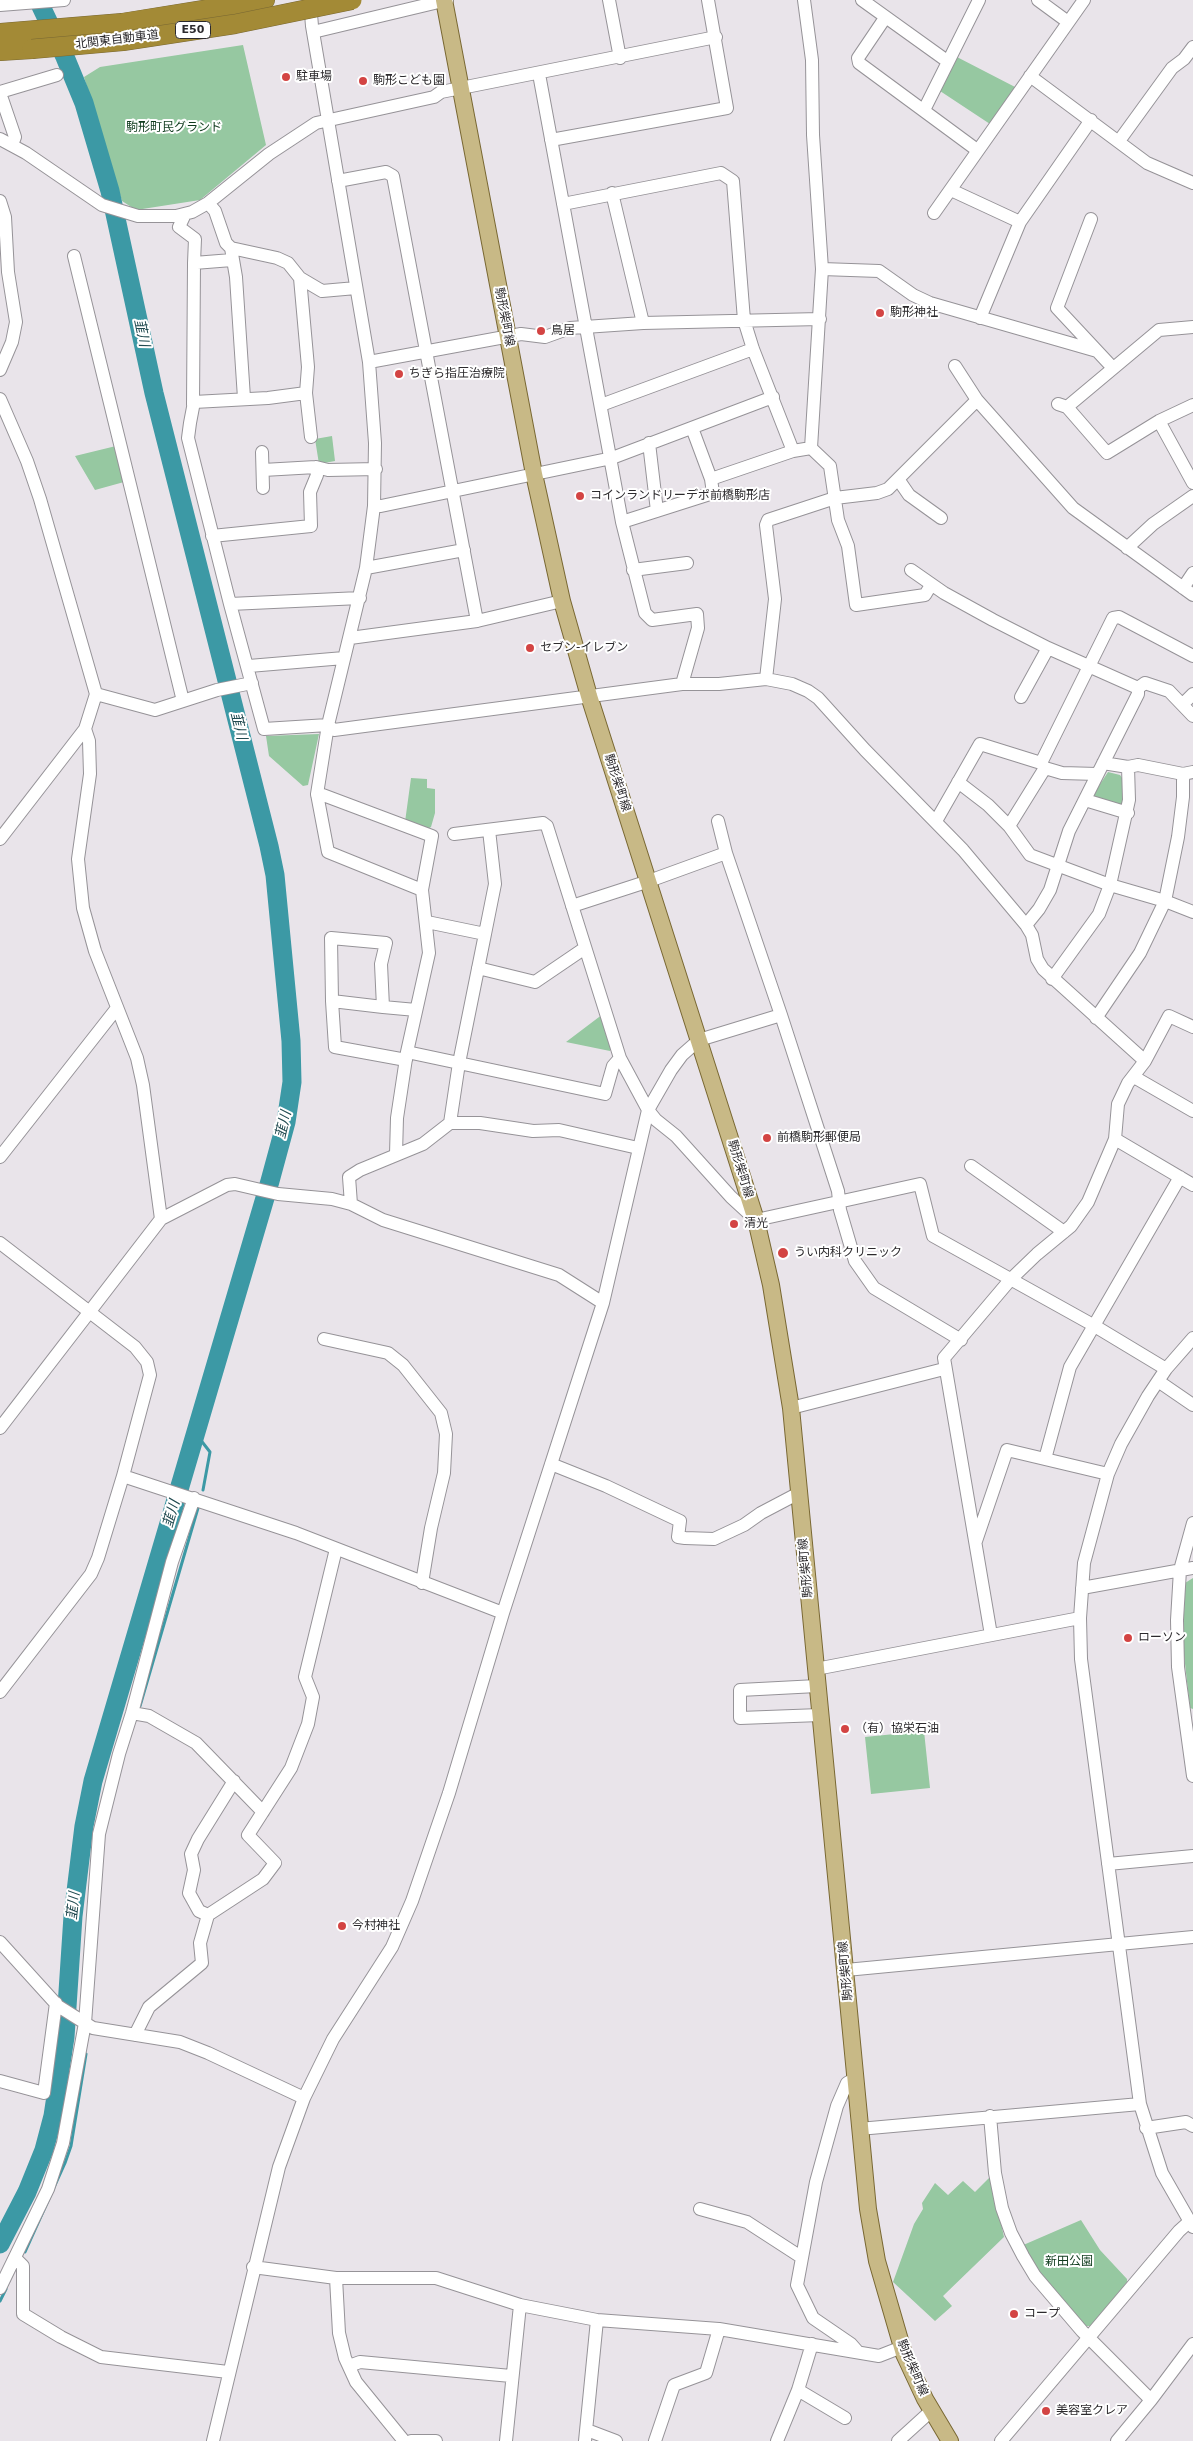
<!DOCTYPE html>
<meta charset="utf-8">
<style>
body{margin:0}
canvas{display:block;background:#e9e4ea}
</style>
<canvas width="1193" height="2441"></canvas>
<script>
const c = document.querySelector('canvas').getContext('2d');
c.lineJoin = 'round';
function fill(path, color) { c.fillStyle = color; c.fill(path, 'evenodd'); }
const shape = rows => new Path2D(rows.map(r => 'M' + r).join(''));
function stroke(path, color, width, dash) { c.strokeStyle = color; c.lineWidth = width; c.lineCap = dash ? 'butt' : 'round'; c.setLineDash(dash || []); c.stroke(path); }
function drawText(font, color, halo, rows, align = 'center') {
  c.font = font + ' "DejaVu Sans","Noto Sans JP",sans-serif'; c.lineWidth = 4; c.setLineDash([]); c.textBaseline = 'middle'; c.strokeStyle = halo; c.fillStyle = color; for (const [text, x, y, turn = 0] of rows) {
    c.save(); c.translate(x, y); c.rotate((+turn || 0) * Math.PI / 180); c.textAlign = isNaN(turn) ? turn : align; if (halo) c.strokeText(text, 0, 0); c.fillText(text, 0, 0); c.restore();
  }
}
fill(shape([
 [243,45,266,145,200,200,136,210,122,201,84,77,100,67],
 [955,56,1017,88,990,124,937,89],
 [332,436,335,461,319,464,315,439],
 [116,446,124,482,95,490,75,456],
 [319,734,308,785,303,786,269,756,266,736],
 [1108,772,1120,775,1125,782,1126,804,1121,807,1098,801,1093,795],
 [411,778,427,779,427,788,435,789,435,813,431,827,426,830,405,822],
 [603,1014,612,1046,610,1051,566,1042],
 [1193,1578,1193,1709,1190,1708,1183,1646,1185,1583],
 [924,1731,930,1788,871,1794,865,1737],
 [991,2176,1004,2237,943,2296,952,2306,935,2321,893,2282,914,2224,923,2209,922,2203,935,2183,948,2195,963,2181,975,2192],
 [1081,2220,1100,2250,1127,2279,1127,2282,1091,2326,1086,2326,1047,2286,1021,2246]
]), '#96c8a1');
stroke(shape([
 [196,1434,210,1452,203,1490],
 [140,1706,198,1508],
 [25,2252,65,2163,71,2146,86,2054],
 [0,2301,6,2289]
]), '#3c99a5', 3);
stroke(shape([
 [0,2244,27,2192,44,2150,53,2116,65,2037,73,1916,84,1826,93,1781,270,1181,286,1122,292,1082,291,1041,275,875,269,846,154,393,110,191,84,103,65,57,38,0]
]), '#3c99a5', 19);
const minor = shape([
 [609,0,620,58],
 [804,0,812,60,813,135,822,269,811,448,830,466,838,520,848,546,856,605,925,595,931,585],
 [862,0,947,61],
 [1038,0,1068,22],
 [310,2,312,26,369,362,375,443,374,506,366,568,328,725,317,794,328,852,422,890],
 [0,5,64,0],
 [885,18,858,58,859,63,977,150],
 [313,32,447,0],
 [539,74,622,522,713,493,711,479,692,428],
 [1030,76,1147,163,1193,183],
 [0,92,57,75],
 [0,93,15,137,12,145],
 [924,110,979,0],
 [0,139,26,153,102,205,138,216,176,216,192,212,208,203,269,154,316,123,434,97,441,92,716,37],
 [551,140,727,108,708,0],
 [1119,141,1172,68,1184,59,1193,47],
 [338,181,386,172,393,176,477,621],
 [951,190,1020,222],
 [612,193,643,323],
 [0,201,5,217,8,272,16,322,12,342,0,370],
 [208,203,215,211,226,243,231,248,277,258,288,263,300,278],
 [563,204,721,173,733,181,744,320,753,349,793,451],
 [934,213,1084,0],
 [185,214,179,227,195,239,194,263],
 [1091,219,1057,308,1113,368],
 [231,248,236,277,244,398],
 [74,256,183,701],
 [822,269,879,271,913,295,930,303,1097,351],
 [980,318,1020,222,1091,120],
 [369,362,521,334,545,337,570,328,643,323,820,319],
 [955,366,977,400,1073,508,1193,595],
 [306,393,268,398,194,402,190,423,188,438,230,604,264,729,328,725,334,730,682,684,719,684,766,679,792,684,808,691,818,698,865,750,963,850,1026,925,1032,935,1037,959,1043,969,1145,1061],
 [0,399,27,461,40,499,96,694,85,729,0,839],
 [1058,404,1067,407,1107,453,1159,421,1193,405],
 [193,405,194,263,232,260],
 [601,405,753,349],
 [1067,407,1159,330,1193,327],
 [1159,421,1193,483],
 [311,437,306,393,308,367,300,278,322,291,356,288],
 [649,443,657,511],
 [262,452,263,488],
 [263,470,316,467,328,470,376,469],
 [711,479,793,451,811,448],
 [898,479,909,495,941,518],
 [374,506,381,506,612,458,773,397],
 [622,522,645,613,652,620,697,614,698,628,682,684],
 [212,536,311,526,310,492,317,475,316,467],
 [1127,548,1153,524,1193,496],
 [366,568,464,550],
 [633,570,687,563],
 [911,570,944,593,993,620,1048,648,1138,688,1138,694,1069,831,1050,890,1039,909,1026,925],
 [1183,588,1193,573],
 [230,604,360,598],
 [350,638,477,621,562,601],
 [249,666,344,658],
 [766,679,775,599,766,525,768,520,835,498,877,493,888,489,977,400],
 [1138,688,1145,683,1169,691,1193,716],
 [96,694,155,710,217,690,252,683],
 [1021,697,1048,648],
 [1183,704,1193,694],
 [85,729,89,741,90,774,78,859,83,908,95,951,137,1058,143,1085,161,1219],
 [1041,763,1113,618,1119,617,1193,656],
 [1103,763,1128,767,1138,765,1183,774,1193,772],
 [958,782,988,805,1009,826,1030,855,1110,885,1165,901,1193,912],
 [317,795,323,795,432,836,422,890,429,953,407,1052,397,1118,396,1154],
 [1085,800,1128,813],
 [718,821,726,853,781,1015,838,1191,840,1210,855,1261,874,1288,961,1340],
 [936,821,980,744,1041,763,1045,768,1062,773,1097,774],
 [1009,826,1045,768],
 [454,834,543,823,547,826,620,1058,648,1110,656,1120,676,1136,731,1197,756,1220,920,1184,933,1236,1093,1325,1166,1369],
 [572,906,649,881,726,853],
 [427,922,485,934,495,884,489,830],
 [478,968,535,982,585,948],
 [1052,979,1099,914,1110,885,1129,800,1128,767],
 [332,1001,335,1047,406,1060],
 [383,1007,381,964,386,943,331,938,332,1001,383,1007,416,1010],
 [1096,1018,1140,953,1165,901,1178,837,1183,797,1183,774],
 [407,1052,605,1094,613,1066,620,1058],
 [1134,1077,1193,1111],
 [450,1123,459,1063,485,934],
 [1115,1139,1193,1185],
 [0,1157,117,1008],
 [971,1166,1064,1232],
 [351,1204,349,1177,360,1170,423,1144,450,1123,480,1123,533,1131,559,1130,638,1148],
 [0,1243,135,1347,147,1362,150,1375,123,1476,98,1558,91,1574,0,1692],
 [1193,1338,1166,1369,1148,1396,1121,1444,1108,1474,1084,1563,1080,1618,1081,1659,1140,2104,1162,2173,1193,2227],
 [324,1339,388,1353,403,1365,441,1413,446,1434,444,1473,431,1528,422,1583],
 [1158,1381,1193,1405],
 [791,1408,944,1369],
 [0,1428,161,1219,227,1185,235,1184,278,1194,332,1199,351,1204,383,1220,559,1275,603,1303],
 [1045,1459,1070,1367,1180,1177],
 [551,1464,606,1486,680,1521,678,1537,685,1538,714,1539,744,1525,761,1513,799,1493],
 [123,1476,296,1533,503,1613],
 [1193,1523,1180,1570,1177,1620,1178,1667,1193,1776],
 [976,1541,1007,1450,1108,1474],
 [1082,1588,1193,1568],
 [991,1635,944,1358,1010,1280,1037,1254,1071,1226,1088,1202,1115,1139,1118,1104,1128,1083,1145,1061,1169,1016,1193,1027],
 [816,1669,1080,1618],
 [817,1686,740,1690,740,1718,820,1715],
 [132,1713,149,1716,196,1743,263,1812],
 [1108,1864,1193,1856],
 [208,1915,199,1911,189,1893,194,1870,191,1854,198,1839,234,1781],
 [0,1942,58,2006,93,2028,180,2042,208,2053,304,2098],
 [846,1970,1193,1937],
 [135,2035,149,2007,202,1963,200,1943,208,1915,263,1879,275,1863,248,1835,291,1768,308,1724,313,1697,305,1677,336,1549],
 [854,2079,847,2083,837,2106,816,2182,797,2285,813,2318,851,2344,858,2352],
 [0,2081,44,2093,56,2003],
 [990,2116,995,2173,1002,2208,1011,2233,1023,2256,1035,2276,1082,2331,1151,2400],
 [1146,2128,1186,2122,1193,2126],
 [859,2129,1140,2104],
 [700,2209,747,2222,801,2257],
 [15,2258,23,2266,23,2314,61,2337,101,2357,228,2372],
 [253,2267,336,2278,436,2278,520,2305,597,2320,719,2329,879,2356,902,2347],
 [336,2278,339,2333,345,2358,356,2382,404,2441],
 [0,2288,48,2189,63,2143,85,2023,99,1834,119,1754,132,1713,172,1562,194,1498],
 [349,2366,360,2362,511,2376],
 [798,2390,845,2418],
 [587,2430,616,2441],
 [213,2441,279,2167,304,2098,333,2039,392,1947,412,1901,449,1793,503,1613,603,1303,648,1110,671,1070,682,1055,699,1040,781,1015],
 [411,2441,436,2441],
 [506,2441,520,2305],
 [585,2441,597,2320],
 [655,2441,674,2385,706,2373,719,2329],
 [777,2441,798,2390,812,2344],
 [898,2441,931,2411],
 [1001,2441,1179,2231,1189,2222],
 [1117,2441,1151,2400,1193,2344]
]);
const major = shape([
 [444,0,534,474,562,601,589,696,756,1220,771,1285,791,1408,868,2209,877,2261,904,2354,925,2399,950,2441]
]);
const highway = shape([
 [0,33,122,23,265,0],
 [0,51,32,49]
]);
stroke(minor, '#969398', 14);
stroke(major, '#796833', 18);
stroke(highway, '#796833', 20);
stroke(minor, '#fff', 12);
stroke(major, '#c8b986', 16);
stroke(highway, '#a38a36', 19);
const highwayBridge = shape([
 [32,49,123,41,235,24,352,0]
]);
stroke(highwayBridge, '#796833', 20, []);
stroke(highwayBridge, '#a38a36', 19);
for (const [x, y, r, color] of [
 [286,77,5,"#d34443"],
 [363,81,5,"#d34443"],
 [880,313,5,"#d34443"],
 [541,331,5,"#d34443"],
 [399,374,5,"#d34443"],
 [580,496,5,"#d34443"],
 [530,648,5,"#d34443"],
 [767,1138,5,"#d34443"],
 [734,1224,5,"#d34443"],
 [783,1253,6,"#d34443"],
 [1128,1638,5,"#d34443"],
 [845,1729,5,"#d34443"],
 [342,1926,5,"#d34443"],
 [1014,2314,5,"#d34443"],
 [1046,2411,5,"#d34443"]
]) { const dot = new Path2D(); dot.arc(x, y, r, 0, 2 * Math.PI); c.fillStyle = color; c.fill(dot); stroke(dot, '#fff', 2); }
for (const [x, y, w] of [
 [193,30,35]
]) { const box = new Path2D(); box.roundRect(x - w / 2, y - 8.5, w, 17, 4); c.fillStyle = '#fff'; c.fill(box); stroke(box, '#2c2a2d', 1); }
drawText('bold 11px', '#2c2a2d', null, [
 ["E50",193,30]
]);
drawText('12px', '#2c2a2d', '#fff', [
 ["北関東自動車道",117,40,-7],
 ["駒形柴町線",504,317,79],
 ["駒形柴町線",617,783,72],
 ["駒形柴町線",740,1169,73],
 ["駒形柴町線",806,1568,-95],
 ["駒形柴町線",846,1971,-95],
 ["駒形柴町線",912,2368,67]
]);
drawText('12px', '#2c2a2d', '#fff', [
 ["駐車場",296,77],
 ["駒形こども園",373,81],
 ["駒形神社",890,313],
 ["鳥居",551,331],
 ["ちぎら指圧治療院",409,374],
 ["コインランドリーデポ前橋駒形店",590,496],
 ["セブン-イレブン",540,648],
 ["前橋駒形郵便局",777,1138],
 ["清光",744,1224],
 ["うい内科クリニック",794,1253],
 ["ローソン",1138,1638],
 ["（有）協栄石油",855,1729],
 ["今村神社",352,1926],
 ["コープ",1024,2314],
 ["美容室クレア",1056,2411]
], 'left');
drawText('12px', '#0f3b1d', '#fff', [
 ["駒形町民グランド",174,128],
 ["新田公園",1069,2262]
]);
drawText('italic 14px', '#214a50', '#fff', [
 ["韮川",141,333,78],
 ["韮川",238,726,76],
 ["韮川",284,1125,-77],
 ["韮川",172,1514,-74],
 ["韮川",74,1906,-84]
]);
</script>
